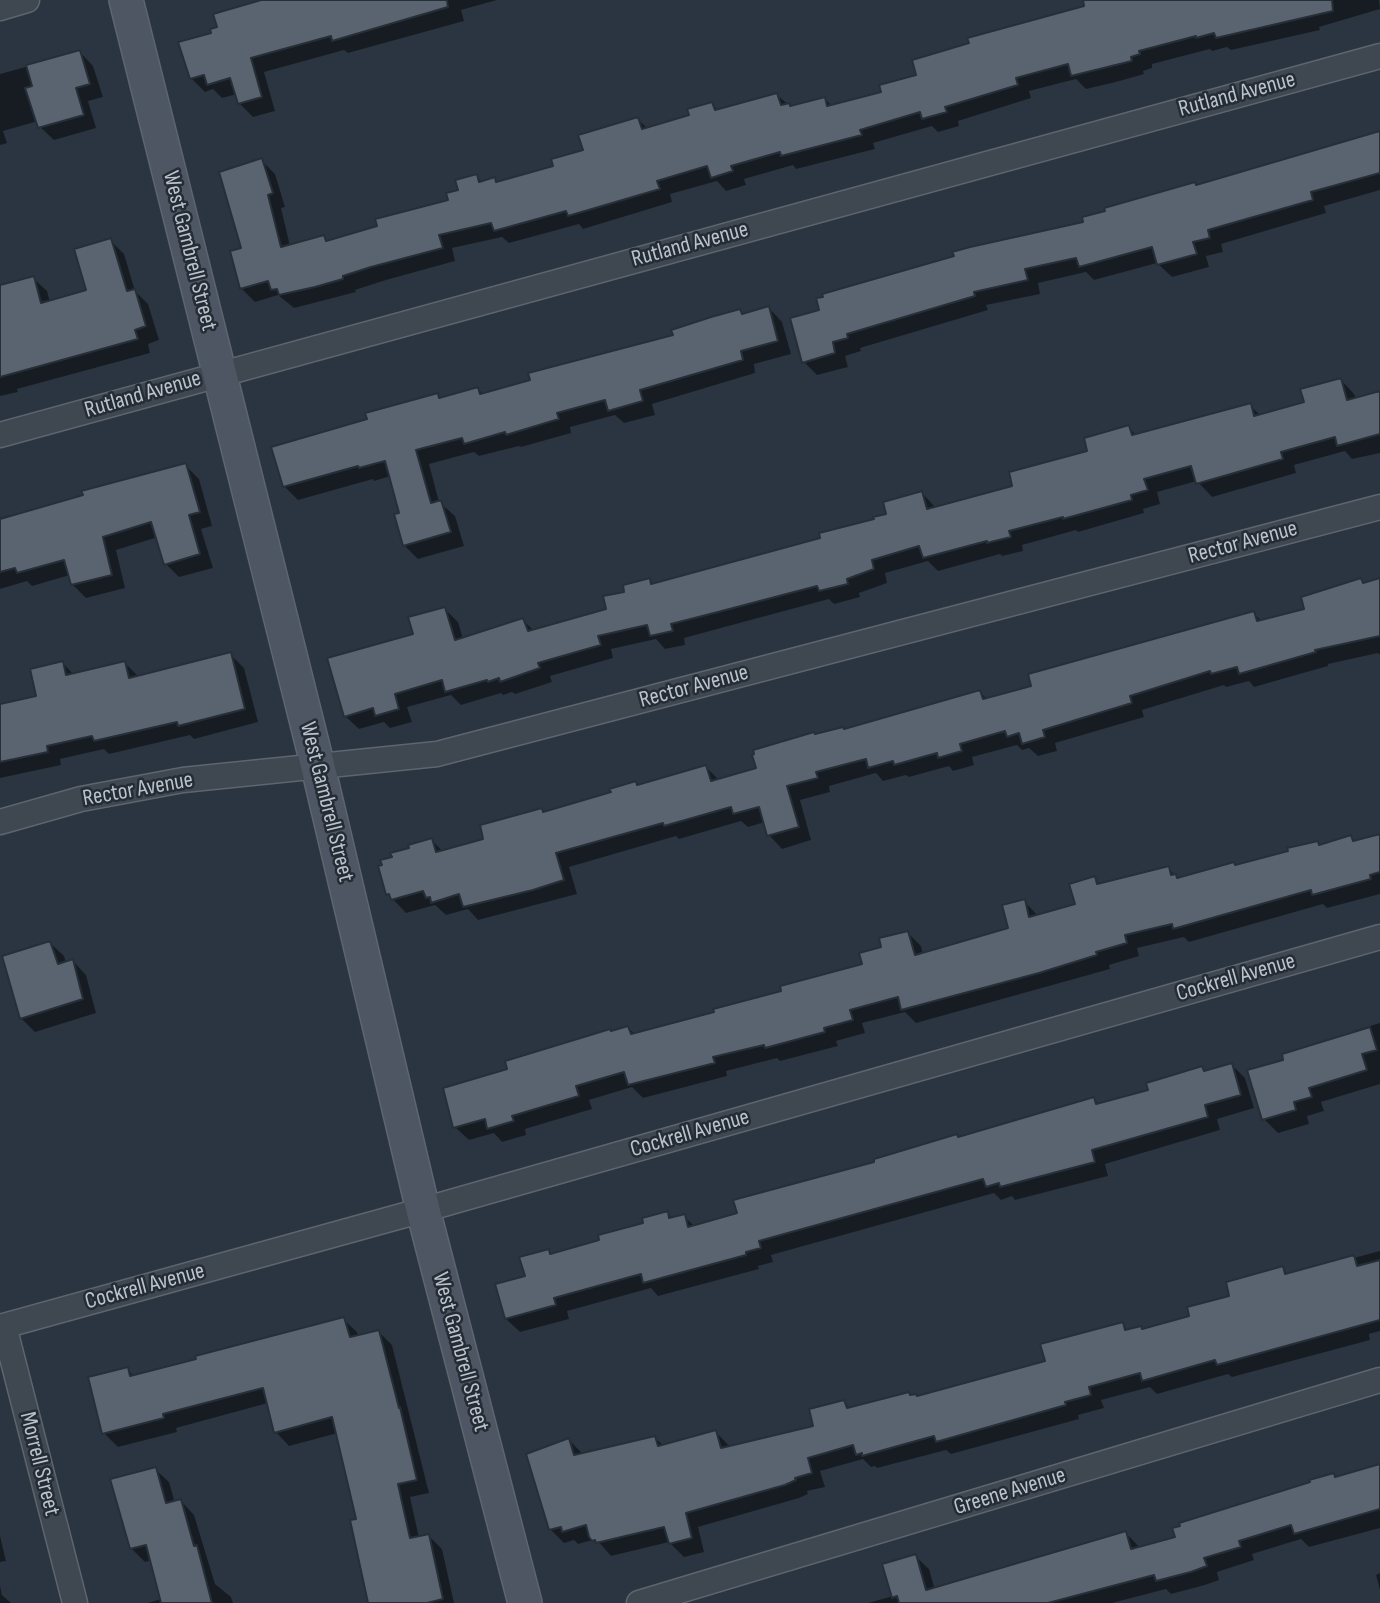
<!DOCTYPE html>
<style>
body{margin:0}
canvas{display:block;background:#2b3541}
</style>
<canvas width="1380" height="1603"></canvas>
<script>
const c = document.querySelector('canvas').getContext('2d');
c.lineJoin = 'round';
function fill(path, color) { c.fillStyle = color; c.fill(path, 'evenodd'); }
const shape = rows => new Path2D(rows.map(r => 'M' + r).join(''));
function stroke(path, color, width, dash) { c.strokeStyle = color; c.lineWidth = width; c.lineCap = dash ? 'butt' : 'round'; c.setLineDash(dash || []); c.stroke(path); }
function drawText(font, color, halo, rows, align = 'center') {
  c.font = font + ' "Sofia Sans Condensed",sans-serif'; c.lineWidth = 5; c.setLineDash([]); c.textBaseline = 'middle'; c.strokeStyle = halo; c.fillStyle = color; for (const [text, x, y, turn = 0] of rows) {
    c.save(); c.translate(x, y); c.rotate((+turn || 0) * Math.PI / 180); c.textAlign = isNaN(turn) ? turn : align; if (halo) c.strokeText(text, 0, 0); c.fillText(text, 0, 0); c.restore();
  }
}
fill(shape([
 [268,0,497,0,461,10,464,21,348,53,344,50,264,72,275,111,253,117,239,103,237,94,222,98,213,89,205,92,191,78,213,34],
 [1092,0,1379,0,1380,9,1319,27,1320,30,1231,50,1227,47,1212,51,1210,49,1152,64,1152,68,1143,71,1144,74,1116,82,1086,89,1076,79,1029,91,1031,98,958,121,959,126,938,132,932,126,873,143,875,149,796,169,793,165,744,179,746,185,726,191,717,181,670,194,672,202,583,229,579,224,509,243,502,237,452,248,455,261,386,280,355,290,356,292,294,308,278,295,255,302,241,288,243,250,261,160,275,174,285,207,281,208,290,246,324,237,329,242,380,228,450,201,476,176,483,183,494,179,498,183,555,167,638,119,648,129,691,116,712,104,719,111,777,95,791,107,825,99,832,106,884,93,918,76,1086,7],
 [80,52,93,66,103,97,88,101,96,128,54,140,40,127,38,121,3,131,7,143,0,145,0,74],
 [1380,133,1380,190,1324,206,1326,213,1221,244,1223,252,1206,256,1209,267,1172,277,1157,263,1094,280,1086,272,1038,283,1040,294,986,305,988,310,860,348,861,351,845,356,848,367,817,375,804,362,792,319,1196,186],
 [110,240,124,254,135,291,148,304,159,340,148,344,150,353,17,389,18,392,0,396,0,287,33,278,47,291,50,302,88,291],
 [769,308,782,322,791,354,754,364,755,373,652,404,655,415,624,423,615,415,570,427,571,433,521,447,519,446,479,456,474,452,429,464,439,502,455,516,464,546,418,559,405,546,396,515,401,514,391,476,374,481,373,479,298,500,285,487,369,420,437,395,442,399,478,389,484,395,675,336,740,311,744,315],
 [1341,380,1354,394,1356,399,1380,393,1380,453,1352,459,1345,451,1294,465,1296,473,1212,497,1197,481,1157,492,1160,504,1143,509,1144,513,1078,532,1076,530,1022,545,1023,551,1002,556,1000,554,938,571,928,561,885,573,887,583,859,593,860,597,834,604,829,599,732,625,684,638,685,645,665,649,656,639,611,649,613,658,550,676,552,682,515,694,512,692,503,695,501,693,461,705,451,695,407,707,412,722,390,728,384,722,359,729,345,716,415,635,445,609,458,622,463,639,523,620,534,631,608,611,626,593,650,580,654,585,822,539,876,520,922,493,936,508,1015,487,1089,452,1128,427,1137,436,1250,405,1261,416,1306,403],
 [185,465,199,479,212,526,201,529,213,568,179,577,166,564,158,537,116,550,125,588,86,598,72,584,70,575,32,586,27,581,0,589,0,518,10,515,12,517],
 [1361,580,1365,585,1380,581,1380,655,1378,653,1328,664,1328,666,1254,687,1249,681,1226,687,1224,685,1142,710,1144,717,1055,743,1057,751,1038,756,1029,748,1022,750,1017,745,972,757,974,765,953,771,949,766,909,777,906,775,883,781,876,773,829,786,830,792,800,800,811,840,782,849,769,835,765,822,748,827,741,821,679,839,676,836,569,867,577,894,478,920,468,909,446,915,435,905,406,913,388,894,432,840,443,852,486,840,541,810,544,813,613,794,635,783,638,786,706,767,719,780,758,769,816,736,845,731,980,692,988,700,1254,613,1262,622,1307,610],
 [230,654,244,668,258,722,194,739,190,735,109,754,104,749,60,759,61,765,0,778,0,705,38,697,63,663,74,675,124,662,139,677],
 [1380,836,1380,894,1327,908,1323,904,1189,942,1184,937,1137,948,1139,956,1109,965,1110,969,916,1023,905,1012,862,1023,865,1033,836,1041,838,1046,780,1061,777,1058,726,1071,727,1076,643,1098,632,1087,589,1100,592,1109,525,1129,526,1135,502,1142,494,1133,469,1140,455,1127,510,1071,612,1032,628,1028,635,1034,784,992,864,965,883,949,907,932,921,946,923,955,1011,930,1024,901,1038,916,1077,905,1094,878,1101,885,1168,868,1179,879,1236,867,1317,843,1321,846,1351,837,1356,842],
 [50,943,64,956,66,963,73,961,86,975,96,1013,35,1032,21,1018],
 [1380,1023,1380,1084,1321,1102,1324,1111,1307,1116,1309,1124,1278,1133,1264,1119,1286,1061,1354,1034,1353,1031],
 [1232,1065,1245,1078,1254,1108,1217,1119,1220,1130,1105,1164,1108,1176,1015,1200,1012,1196,1001,1200,994,1193,771,1255,773,1262,758,1266,759,1269,658,1296,651,1288,567,1311,569,1319,520,1332,506,1319,527,1278,548,1251,553,1255,645,1225,667,1213,674,1219,684,1216,695,1227,739,1214,957,1136,960,1139,1094,1099,1099,1105,1150,1091,1202,1068,1206,1072],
 [1380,1251,1380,1331,1369,1334,1370,1340,1232,1377,1228,1374,1157,1394,1150,1387,1101,1400,1104,1408,1078,1415,1079,1419,951,1454,946,1450,877,1468,875,1466,871,1467,863,1459,820,1471,825,1487,807,1491,808,1494,799,1498,698,1527,704,1552,684,1557,669,1542,611,1556,596,1539,578,1544,574,1540,564,1543,550,1529,569,1440,582,1453,655,1438,664,1446,716,1432,730,1447,816,1427,844,1402,851,1409,917,1397,1047,1363,1122,1324,1129,1331,1143,1331,1191,1317,1282,1268,1289,1275],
 [343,1319,357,1332,358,1336,379,1332,392,1345,429,1493,410,1497,419,1538,428,1535,442,1549,454,1603,370,1603,358,1520,338,1433,289,1446,276,1432,268,1403,176,1428,177,1432,118,1447,104,1433,127,1369,135,1377],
 [1380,1466,1380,1528,1309,1547,1301,1539,1252,1554,1254,1560,1217,1572,1219,1580,1205,1585,1171,1594,1166,1589,1112,1603,868,1603,893,1596,915,1556,929,1569,935,1590,1126,1533,1140,1548,1177,1539,1336,1478],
 [155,1469,169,1482,175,1503,181,1501,194,1515,215,1584,231,1597,233,1603,147,1603,162,1599,152,1560,145,1562,131,1548],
 [0,1536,6,1561,0,1562],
 [1380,1573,1380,1590,1376,1575],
 [0,1586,2,1595,11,1603,0,1603]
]), '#0007');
const building = shape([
 [261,0,447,0,448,7,332,41,331,36,251,58,262,97,238,104,230,78,207,85,204,75,190,79,178,42,211,33,210,29,217,27,213,14,261,0],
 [1083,0,1332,0,1333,11,1216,38,1214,33,1196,38,1196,36,1139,51,1140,54,1131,57,1132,61,1071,76,1068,64,1016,78,1018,85,945,107,947,112,922,119,920,112,860,130,862,135,781,156,780,152,731,166,733,171,711,178,707,166,657,181,660,189,568,216,566,211,494,231,491,223,439,235,443,248,371,267,343,276,343,279,315,287,279,295,277,289,271,290,268,281,240,289,230,251,241,248,219,172,262,158,273,193,268,195,281,247,324,235,326,241,377,226,375,219,448,200,446,193,458,190,455,180,477,174,479,182,495,177,496,182,553,166,551,159,583,150,578,135,638,117,642,129,689,115,687,109,712,102,715,110,777,93,781,105,790,103,790,106,825,97,827,106,881,92,879,85,916,75,912,60,969,43,967,38,1084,6,1083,0],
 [80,50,90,84,76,88,84,115,38,128,25,88,32,86,26,65,80,50],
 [1380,131,1380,173,1311,192,1313,200,1208,230,1210,238,1193,242,1197,254,1157,265,1152,247,1079,267,1076,258,1025,269,1028,280,974,292,975,296,847,334,848,338,833,342,835,353,802,363,790,318,819,310,816,298,823,297,822,294,954,256,952,252,970,247,1083,222,1082,217,1105,211,1104,208,1195,182,1196,185,1380,131],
 [111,238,127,291,135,289,146,326,135,330,138,339,0,377,0,285,34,276,41,303,86,290,74,249,111,238],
 [769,306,778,341,741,351,743,360,640,390,643,401,608,411,605,400,557,413,559,419,506,435,505,432,464,444,462,438,416,450,431,503,441,500,451,532,403,546,394,514,399,513,385,461,359,468,358,466,283,487,271,447,367,419,365,413,438,393,439,398,478,387,480,394,530,380,528,373,673,335,671,330,711,317,740,309,742,314,769,306],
 [1341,378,1347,400,1380,391,1380,434,1337,446,1335,437,1281,452,1283,459,1196,484,1191,466,1144,479,1148,490,1131,495,1132,500,1063,519,1063,517,1009,531,1011,537,987,543,987,541,923,558,919,546,872,560,874,569,847,579,848,584,819,591,817,586,718,612,671,624,673,631,650,636,647,625,598,636,601,645,538,663,540,668,500,682,499,678,488,682,487,680,445,692,442,680,395,694,399,709,375,716,373,708,344,717,327,658,413,634,408,617,445,607,455,640,523,618,528,631,606,609,603,596,624,592,623,585,650,578,651,584,820,538,819,533,874,519,873,517,886,514,883,502,922,491,927,509,1012,486,1009,472,1087,451,1084,438,1129,425,1132,435,1251,403,1254,416,1304,402,1300,389,1341,378],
 [186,463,200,512,189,515,200,554,164,565,151,522,103,537,112,575,71,585,64,560,17,573,15,568,0,572,0,519,83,495,81,491,186,463],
 [1361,578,1363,583,1380,578,1380,636,1315,650,1316,652,1239,674,1237,667,1211,674,1210,671,1130,696,1132,703,1043,730,1045,737,1022,744,1019,733,1007,737,1005,731,960,744,962,751,938,758,937,753,894,765,893,761,868,768,866,759,816,772,818,778,787,786,799,827,767,836,759,807,733,814,731,807,664,826,663,823,556,853,564,880,533,890,463,907,459,894,431,903,430,897,426,898,423,891,391,900,389,894,386,895,378,866,382,865,380,860,392,857,390,853,409,848,408,845,432,838,436,852,483,839,480,825,542,808,543,812,611,792,609,789,636,781,637,785,706,765,711,781,756,768,752,755,754,754,753,750,814,732,815,734,843,727,844,729,980,690,983,699,1031,686,1028,674,1254,611,1257,621,1304,609,1301,597,1361,578],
 [231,652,245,709,178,726,177,722,94,741,92,736,47,746,48,752,0,762,0,704,36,696,30,669,63,661,66,675,125,661,129,678,231,652],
 [1380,834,1380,872,1370,875,1371,879,1312,895,1311,890,1173,929,1172,924,1125,935,1127,943,1096,952,1097,955,1039,973,901,1010,898,997,850,1010,853,1020,824,1028,825,1032,765,1048,764,1045,713,1057,715,1063,628,1085,624,1072,576,1086,579,1096,512,1116,514,1121,487,1129,485,1119,453,1128,443,1088,507,1069,505,1061,610,1029,611,1031,628,1026,631,1034,714,1012,713,1009,781,991,780,986,862,964,859,953,881,947,879,938,908,931,915,955,1008,928,1002,905,1025,899,1029,917,1075,904,1069,884,1095,876,1097,884,1169,866,1171,875,1176,874,1177,878,1234,862,1235,865,1288,851,1287,848,1318,841,1319,845,1351,835,1353,841,1380,834],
 [50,941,58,964,73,959,83,999,20,1019,2,956,50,941],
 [1370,1027,1377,1050,1362,1054,1367,1070,1309,1088,1312,1097,1294,1102,1296,1110,1262,1120,1247,1070,1283,1060,1282,1054,1370,1027],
 [1232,1063,1241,1095,1205,1105,1208,1117,1092,1150,1095,1162,1000,1187,999,1183,986,1187,983,1179,759,1241,761,1248,746,1252,746,1255,643,1283,641,1274,554,1298,556,1305,505,1319,495,1284,525,1276,519,1257,549,1249,550,1254,599,1240,598,1235,643,1223,642,1218,668,1211,669,1218,685,1214,688,1227,737,1213,733,1200,874,1162,874,1159,957,1134,958,1137,1094,1097,1096,1104,1148,1090,1146,1083,1176,1074,1202,1066,1204,1071,1232,1063],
 [1354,1255,1357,1266,1380,1260,1380,1320,1217,1365,1215,1360,1142,1381,1140,1373,1089,1387,1091,1395,1065,1402,1066,1405,936,1442,934,1436,862,1456,862,1453,856,1455,853,1445,808,1458,812,1473,795,1478,796,1480,785,1485,686,1513,692,1538,669,1544,664,1527,596,1543,595,1540,592,1541,589,1537,586,1525,562,1532,561,1527,549,1530,526,1454,569,1438,574,1455,655,1436,658,1446,716,1430,721,1448,813,1426,809,1409,844,1400,847,1408,909,1392,910,1395,916,1394,917,1396,1045,1361,1040,1344,1123,1322,1125,1330,1141,1326,1142,1329,1189,1316,1187,1307,1229,1296,1226,1282,1283,1266,1285,1274,1354,1255],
 [344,1317,350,1337,379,1330,399,1408,400,1407,417,1480,398,1484,410,1538,429,1534,443,1599,427,1603,368,1603,350,1520,356,1519,332,1417,274,1433,263,1388,163,1414,164,1418,102,1434,88,1377,128,1367,130,1376,196,1359,195,1356,344,1317],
 [1380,1464,1380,1509,1294,1534,1291,1525,1239,1541,1241,1547,1204,1558,1207,1566,1191,1572,1156,1581,1154,1575,1048,1603,899,1603,897,1596,892,1598,882,1564,916,1554,926,1590,1126,1531,1131,1549,1175,1537,1172,1528,1180,1526,1179,1523,1310,1482,1309,1480,1334,1473,1335,1477,1380,1464],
 [156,1467,166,1503,181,1499,194,1546,197,1545,212,1603,161,1603,146,1545,130,1549,110,1479,156,1467]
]);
fill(building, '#5a6370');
stroke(building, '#262e38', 2);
const street = shape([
 [0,8,27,0],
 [0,435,1380,56],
 [0,822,81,799,183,780,437,754,1380,507],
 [4,1326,75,1603],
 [0,1327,423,1210,1380,937],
 [639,1603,1380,1380]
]);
const secondary = shape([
 [126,0,318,767,423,1210,525,1603]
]);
stroke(street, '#5d656e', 27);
stroke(secondary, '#5d656e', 36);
stroke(street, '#3f4751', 24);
stroke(secondary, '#4e5663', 33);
drawText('23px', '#bcc2cb', '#242c36', [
 ["Rutland Avenue",1237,95,-15],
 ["Rutland Avenue",690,245,-15],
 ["West Gambrell Street",189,251,76],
 ["Rutland Avenue",143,395,-16],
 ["Rector Avenue",1243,543,-15],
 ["Rector Avenue",694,687,-15],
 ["Rector Avenue",138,790,-10],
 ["West Gambrell Street",326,802,76],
 ["Cockrell Avenue",1236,978,-16],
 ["Cockrell Avenue",690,1134,-16],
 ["Cockrell Avenue",145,1287,-15],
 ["West Gambrell Street",460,1352,75],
 ["Morrell Street",39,1464,76],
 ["Greene Avenue",1010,1492,-17]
]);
</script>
